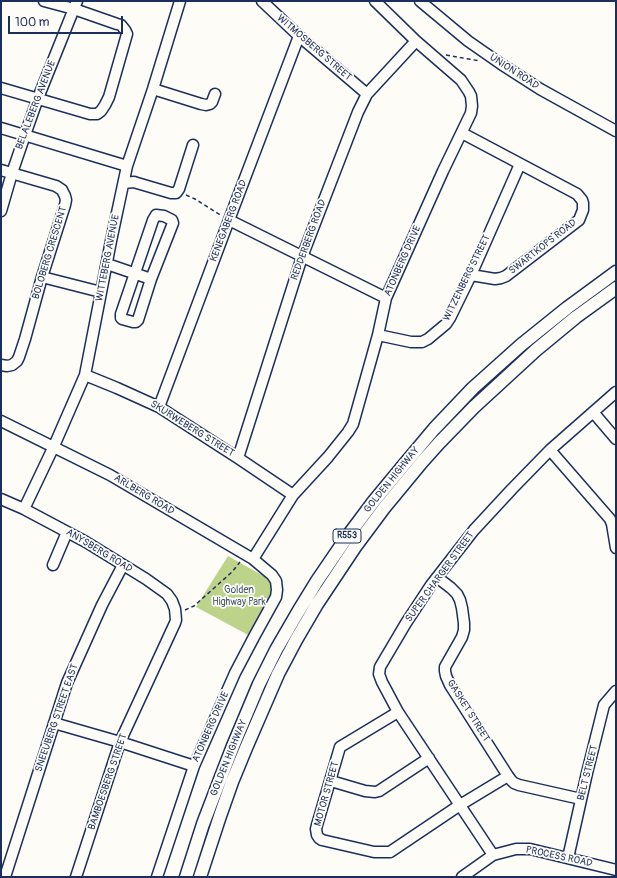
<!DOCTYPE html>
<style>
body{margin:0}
#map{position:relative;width:617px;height:878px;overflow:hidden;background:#fdfcf7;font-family:Pangolin,sans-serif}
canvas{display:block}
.frame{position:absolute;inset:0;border:2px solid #1b2f5e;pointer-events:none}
.scale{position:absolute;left:8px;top:16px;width:115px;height:18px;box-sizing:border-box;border:2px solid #1b2f5e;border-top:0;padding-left:5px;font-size:12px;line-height:14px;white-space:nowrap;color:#1b2f5e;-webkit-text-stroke:3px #fdfcf7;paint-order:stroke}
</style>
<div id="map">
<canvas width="617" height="878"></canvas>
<div class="frame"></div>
<div class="scale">100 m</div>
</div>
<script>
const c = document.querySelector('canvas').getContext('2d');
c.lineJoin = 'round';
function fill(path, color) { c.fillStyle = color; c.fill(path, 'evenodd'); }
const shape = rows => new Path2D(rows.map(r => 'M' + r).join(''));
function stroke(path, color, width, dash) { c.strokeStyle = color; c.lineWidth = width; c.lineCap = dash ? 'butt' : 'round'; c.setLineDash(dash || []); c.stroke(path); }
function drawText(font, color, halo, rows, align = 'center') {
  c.font = font + ' Pangolin,sans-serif'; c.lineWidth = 3.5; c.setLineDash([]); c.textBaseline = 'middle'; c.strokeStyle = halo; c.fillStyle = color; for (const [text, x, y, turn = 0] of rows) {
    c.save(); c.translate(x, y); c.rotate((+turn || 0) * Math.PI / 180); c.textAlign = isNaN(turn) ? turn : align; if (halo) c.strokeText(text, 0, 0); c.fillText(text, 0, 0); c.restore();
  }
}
fill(shape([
 [228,556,269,579,273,588,271,600,252,637,196,607]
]), '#bdd389');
const minor = shape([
 [262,1,299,36,367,94],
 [420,1,468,41,501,64,540,89,616,131],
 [1,88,90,114,97,114,101,111,105,105,109,97,127,34,125,30,121,25,117,24,74,9,44,1],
 [153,89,201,104,206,105,210,104,212,102,215,94],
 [1,128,127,166],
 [462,133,577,194,582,200,583,203,583,210,579,220,506,276,501,278,495,279,471,275],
 [1,170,56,186,62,190,65,196,66,200,65,205,42,277,25,339,19,357,17,361,12,365,7,366,1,365],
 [124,183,134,182,137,183,171,193,176,193,179,189,193,145],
 [1,211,12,173,25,135,38,98,77,1],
 [156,215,164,216,172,220,173,223,151,279,138,320,136,322,133,322,122,319,121,318,121,314,153,220,156,215],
 [229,220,386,298],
 [107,264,151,279],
 [42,277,101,292],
 [378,335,411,342,422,342,428,339,446,324,450,318,471,275,520,164],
 [85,375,117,388,159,407,238,458,293,495],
 [159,407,229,220,299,36],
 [593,412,616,439],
 [1,421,110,475,253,559,266,570,272,575,276,581,277,590,276,597,255,635,235,673,194,766,157,877],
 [550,450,610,519,612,524,616,548],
 [238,458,302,257,358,112,367,94,416,41],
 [1,499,24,509,86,542,146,579,167,594,172,601,175,609,176,620,175,623,120,742,76,877],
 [24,509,54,446,85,375,111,241,127,166,153,89,180,1],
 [253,559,293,495,328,457,348,432,353,424,378,335,386,298,443,171,471,113,472,106,471,96,469,92,461,80,416,41,375,1],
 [53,565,67,532],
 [438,578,451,588,457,594,460,600,462,608,464,623,464,630,462,637,445,667,445,671,446,676,450,685,508,776,511,780,514,783,519,785,581,799],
 [398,712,340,747,317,825,316,829,317,835,319,838,322,840,374,852,390,852,460,805,508,776],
 [54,723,120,742,194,766],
 [331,781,365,791,375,792,379,791,429,758],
 [493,855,398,712,382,682,379,674,380,667,406,623,431,585,474,530,512,489,550,450,616,392],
 [568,858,587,773,604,705,616,691],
 [5,877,67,683,102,605,123,565],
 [462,877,493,855,516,849,530,849,616,870]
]);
const major = shape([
 [186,877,203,824,221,777,233,746,259,684,276,650,298,612,317,581,347,537,374,501,403,466,434,429,473,388,521,345,567,308,616,272],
 [200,877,220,816,232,782,246,748,278,674,296,640,317,604,355,547,384,508,422,462,439,443,474,407,536,350,576,317,616,288]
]);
stroke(minor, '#1b2f5e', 13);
stroke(major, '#1b2f5e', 15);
stroke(shape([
 [446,55,480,61],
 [186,195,195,199,222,216],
 [185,610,194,606,232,572,240,562]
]), '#1b2f5e', 1.5, [4, 3]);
stroke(minor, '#fdfcf7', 10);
stroke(major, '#fdfcf7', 12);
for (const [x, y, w] of [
 [347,536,28]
]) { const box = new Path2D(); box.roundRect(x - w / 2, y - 7, w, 14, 3); c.fillStyle = '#fdfcf7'; c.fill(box); stroke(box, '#1b2f5e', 1); }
drawText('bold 9px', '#1b2f5e', null, [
 ["R553",347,536]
]);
drawText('10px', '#1b2f5e', '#fdfcf7', [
 ["WITMOSBERG STREET",314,48,41],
 ["UNION ROAD",514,72,33],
 ["BELALEBERG AVENUE",36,105,-69],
 ["KENEGABERG ROAD",229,221,-69],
 ["REDDERBERG ROAD",309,240,-70],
 ["SWARTKOPS ROAD",543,247,-38],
 ["BOLOBERG CRESCENT",50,253,-73],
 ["WITTEBERG AVENUE",108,258,-79],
 ["ATONBERG DRIVE",403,261,-66],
 ["WITZENBERG STREET",467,278,-64],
 ["SKURWEBERG STREET",192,429,32],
 ["GOLDEN HIGHWAY",392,480,-51],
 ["ARLBERG ROAD",144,495,31],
 ["ANYSBERG ROAD",99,551,31],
 ["SUPER CHARGER STREET",440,577,-54],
 ["GASKET STREET",468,711,58],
 ["SNEEUBERG STREET EAST",57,718,-71],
 ["ATONBERG DRIVE",211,727,-66],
 ["GOLDEN HIGHWAY",229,758,-68],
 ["BELT STREET",588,773,-76],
 ["BAMBOESBERG STREET",108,782,-71],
 ["MOTOR STREET",327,794,-74],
 ["PROCESS ROAD",559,857,12]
]);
drawText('10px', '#445869', '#fdfcf7', [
 ["Golden",239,590],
 ["Highway Park",239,602]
]);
</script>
